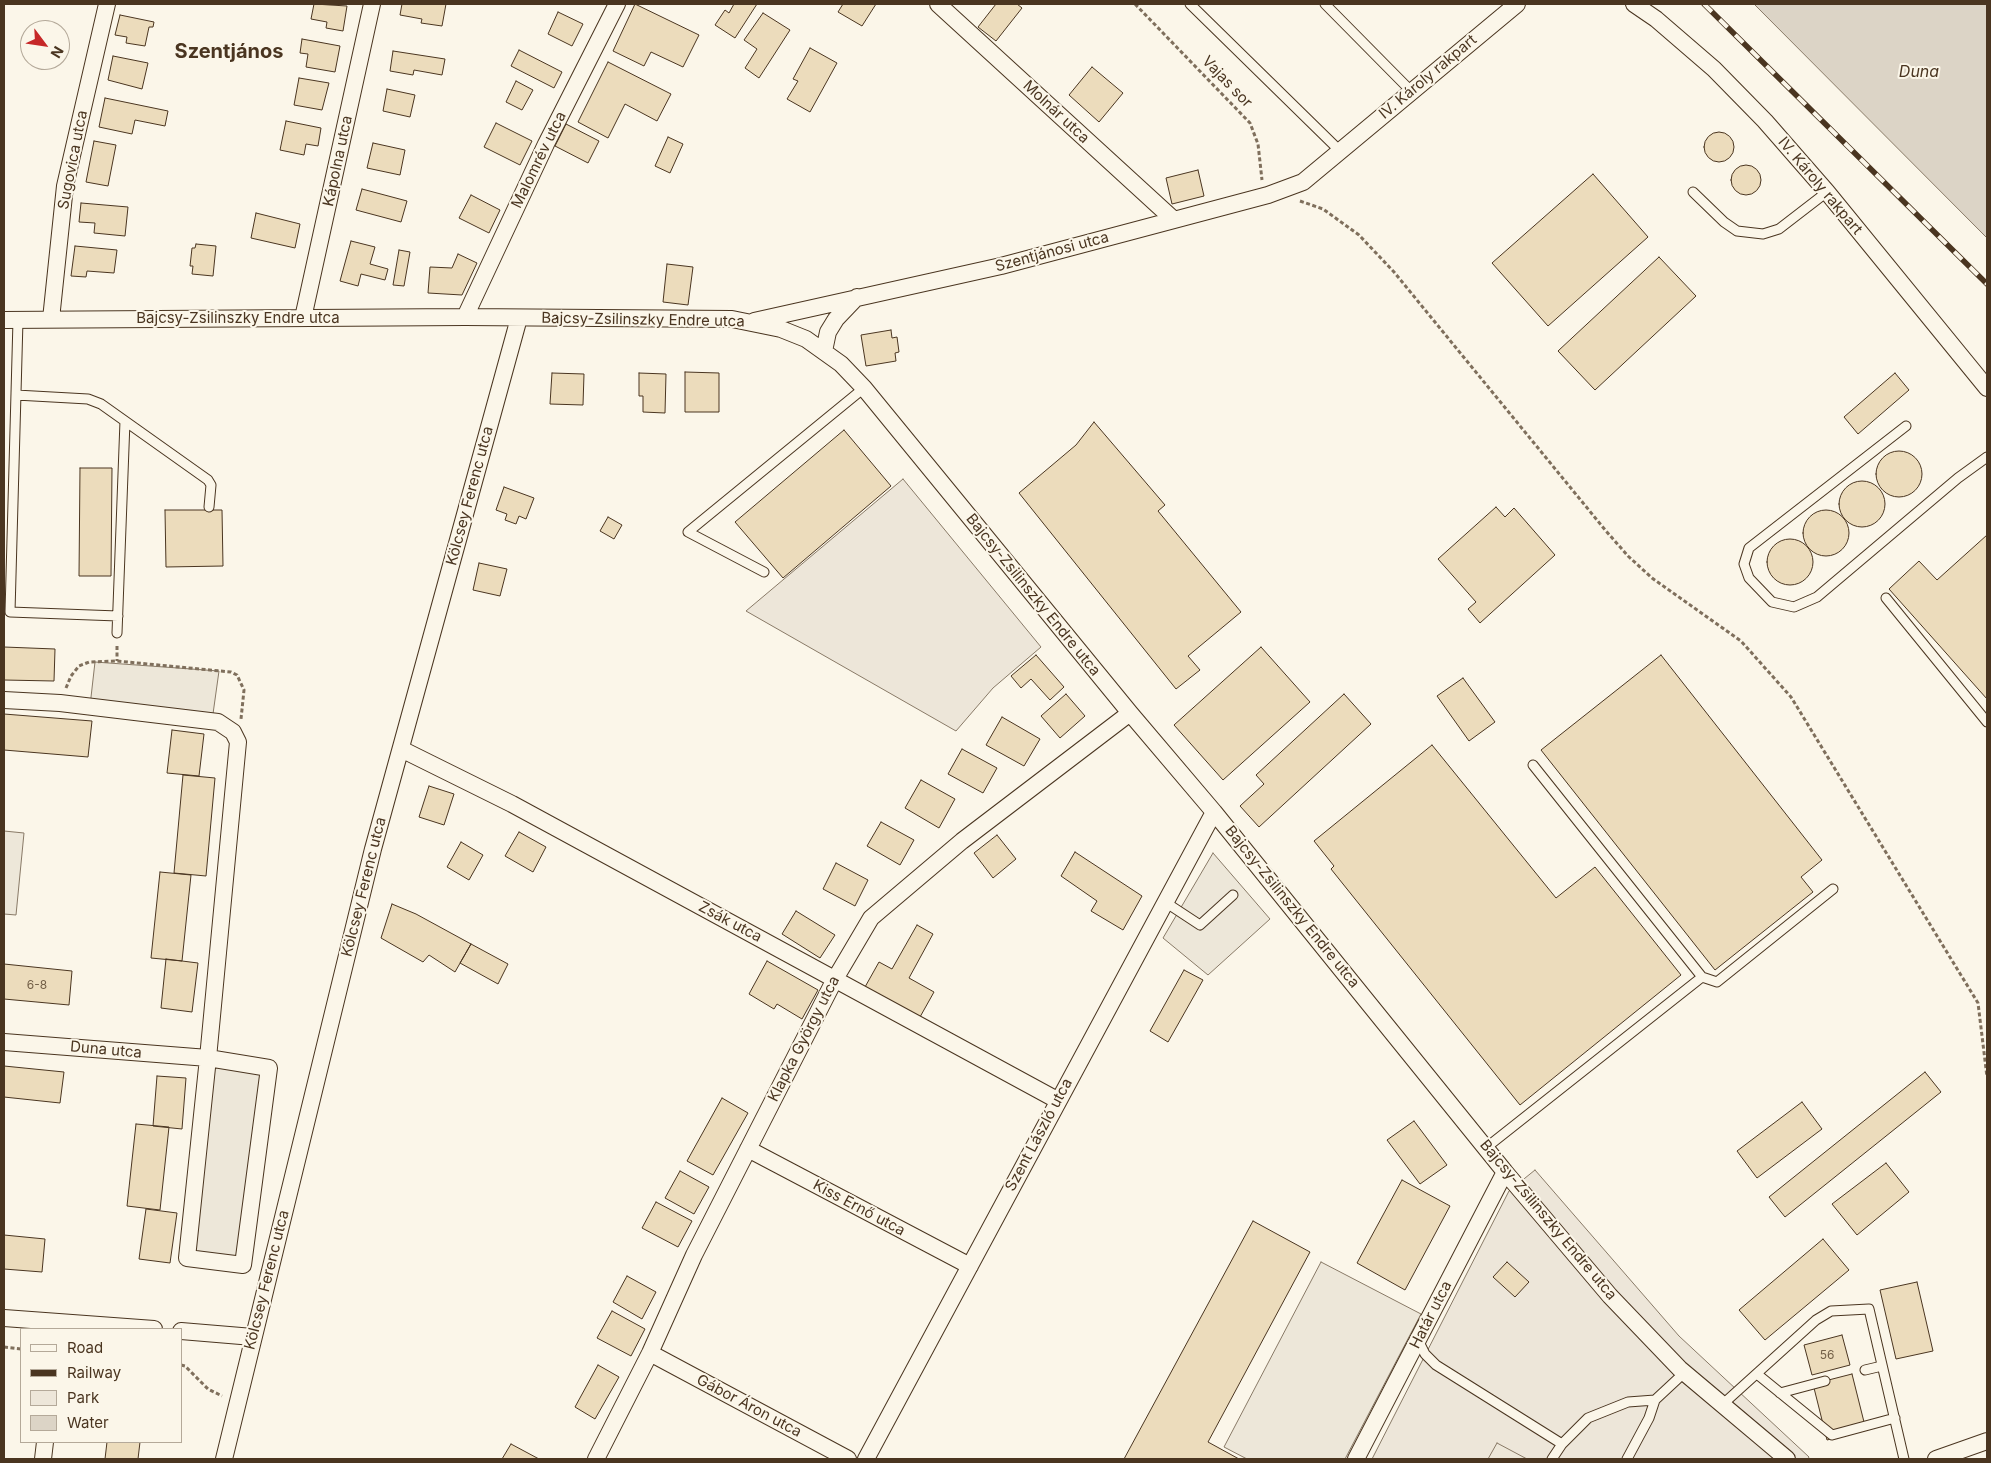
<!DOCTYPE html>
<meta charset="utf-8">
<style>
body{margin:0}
#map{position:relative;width:1991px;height:1463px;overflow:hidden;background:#fbf6e9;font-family:Inter,sans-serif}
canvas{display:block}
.frame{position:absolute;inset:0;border:5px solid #4a3520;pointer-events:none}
.legend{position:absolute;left:20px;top:1328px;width:162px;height:115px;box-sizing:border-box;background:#fbf6e9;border:1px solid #b4a999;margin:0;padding:6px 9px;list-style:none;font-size:15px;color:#4a3520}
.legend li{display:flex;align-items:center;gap:10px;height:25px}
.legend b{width:25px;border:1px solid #b4a999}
.north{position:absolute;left:20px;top:20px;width:50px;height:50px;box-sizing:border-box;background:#fbf6e9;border:1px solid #b4a999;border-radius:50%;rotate:121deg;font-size:14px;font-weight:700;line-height:20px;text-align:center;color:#4a3520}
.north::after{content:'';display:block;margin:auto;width:18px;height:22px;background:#c62828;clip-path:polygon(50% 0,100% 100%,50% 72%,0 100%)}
</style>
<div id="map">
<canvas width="1991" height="1463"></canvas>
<div class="frame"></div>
<ul class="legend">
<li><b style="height:6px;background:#fbf6e9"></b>Road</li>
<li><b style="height:6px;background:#4a3520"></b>Railway</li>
<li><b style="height:14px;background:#ede6d9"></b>Park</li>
<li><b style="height:14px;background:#dcd4c6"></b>Water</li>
</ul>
<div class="north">N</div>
</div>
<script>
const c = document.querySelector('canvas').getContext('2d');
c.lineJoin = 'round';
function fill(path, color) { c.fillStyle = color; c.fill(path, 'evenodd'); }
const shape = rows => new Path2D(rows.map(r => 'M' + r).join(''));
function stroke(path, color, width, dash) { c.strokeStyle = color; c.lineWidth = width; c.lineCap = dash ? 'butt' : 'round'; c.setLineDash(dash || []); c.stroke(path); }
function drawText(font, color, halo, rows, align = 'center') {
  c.font = font + ' Inter,sans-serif'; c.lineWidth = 4; c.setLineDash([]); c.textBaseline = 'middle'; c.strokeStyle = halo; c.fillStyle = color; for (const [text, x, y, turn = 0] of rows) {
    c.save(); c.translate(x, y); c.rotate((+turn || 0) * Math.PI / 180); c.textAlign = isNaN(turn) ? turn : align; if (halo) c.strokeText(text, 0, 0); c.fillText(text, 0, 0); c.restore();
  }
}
const green = shape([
 [903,479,1041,647,993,688,956,731,746,611,903,479],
 [1535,1170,1679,1336,1809,1457,1808,1459,1372,1459,1509,1191,1535,1170]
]);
fill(green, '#ede6d9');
stroke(green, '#887966', 1);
const parking = shape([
 [95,662,219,671,212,721,90,706,95,662],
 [4,831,24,833,16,915,4,914,4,831],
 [1213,853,1270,919,1208,975,1163,938,1213,853],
 [208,1058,269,1068,243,1265,187,1258,208,1058],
 [1321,1262,1421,1314,1345,1459,1247,1459,1224,1447,1321,1262],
 [1497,1443,1527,1459,1488,1459,1497,1443]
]);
fill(parking, '#ede7d9');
stroke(parking, '#887966', 1);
const water = shape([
 [1754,4,1987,4,1987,238,1754,4]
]);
fill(water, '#dcd4c6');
stroke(water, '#887966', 1);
const building = shape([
 [314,4,347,6,343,31,326,28,327,22,311,19,314,4],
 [402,4,446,4,442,26,421,23,422,19,400,15,402,4],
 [635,4,699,35,683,67,651,52,644,66,613,51,635,4],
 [734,4,757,4,735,38,715,25,725,10,729,13,734,4],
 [843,4,876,4,862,26,838,12,843,4],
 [996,4,1017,4,1022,8,996,41,978,27,996,4],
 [558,12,583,24,572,46,548,34,558,12],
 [763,13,790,30,759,78,745,68,757,49,744,40,763,13],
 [120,15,154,22,153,27,149,27,145,46,126,43,127,37,115,35,120,15],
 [302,39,340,46,335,72,306,67,308,54,300,53,302,39],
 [810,48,837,63,810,112,787,99,798,81,793,79,810,48],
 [519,50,562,72,554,88,511,66,519,50],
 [393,51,445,59,442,75,414,70,413,75,390,71,393,51],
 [113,56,148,63,142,89,108,80,113,56],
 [608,62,671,94,657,121,625,104,608,138,578,122,608,62],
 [1092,67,1123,93,1099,122,1069,95,1092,67],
 [299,78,329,83,322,110,294,105,299,78],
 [516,81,533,90,522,110,506,102,516,81],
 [387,89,415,95,410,117,383,111,387,89],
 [105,98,168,111,165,126,135,120,132,134,99,127,105,98],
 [286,121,321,128,318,146,306,144,304,155,280,150,286,121],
 [496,123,532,141,520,165,484,147,496,123],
 [566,124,599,141,588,163,555,146,566,124],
 '1704 147a15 15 0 1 1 30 0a15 15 0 1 1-30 0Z',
 [668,137,683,144,670,173,655,166,668,137],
 [94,141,116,145,108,186,86,182,94,141],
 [373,143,405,150,400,175,367,168,373,143],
 '1731 180a15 15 0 1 1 30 0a15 15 0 1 1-30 0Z',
 [1198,170,1204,196,1172,204,1166,178,1198,170],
 [1593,174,1648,237,1548,326,1492,263,1593,174],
 [362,189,407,201,401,222,356,210,362,189],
 [471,195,500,210,489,233,459,218,471,195],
 [81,203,128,207,125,236,94,233,95,223,79,222,81,203],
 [256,213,300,224,295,248,251,238,256,213],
 [351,241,375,247,370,264,388,269,385,280,361,274,358,286,340,281,351,241],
 [196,244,216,246,213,276,192,274,193,266,190,266,192,248,195,248,196,244],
 [75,246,117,250,114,273,87,271,86,277,71,276,75,246],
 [399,250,410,252,404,286,393,285,399,250],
 [458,254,477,263,462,295,428,293,430,267,452,268,458,254],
 [1659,257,1696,296,1595,390,1558,351,1659,257],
 [667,264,693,267,688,305,663,302,667,264],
 [891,330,892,338,897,337,899,352,895,353,896,361,866,366,861,335,891,330],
 [685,372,719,373,719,412,685,412,685,372],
 [552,373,584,374,583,405,550,404,552,373],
 [639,373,666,374,665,413,643,412,643,396,639,396,639,373],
 [1895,373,1909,390,1858,434,1844,417,1895,373],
 [1094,422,1165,505,1158,511,1241,612,1188,656,1200,670,1176,689,1019,493,1076,445,1094,422],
 [844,430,891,486,783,578,735,522,844,430],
 '1876 474a23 23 0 1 1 46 0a23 23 0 1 1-46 0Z',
 [80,468,112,468,111,576,79,576,80,468],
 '1839 504a23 23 0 1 1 46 0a23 23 0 1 1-46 0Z',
 [504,487,534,498,526,519,519,516,516,524,505,520,507,514,496,510,504,487],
 [1496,507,1505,517,1514,508,1555,555,1480,623,1468,609,1476,602,1438,559,1496,507],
 [165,510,222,510,223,566,166,567,165,510],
 '1803 533a23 23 0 1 1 46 0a23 23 0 1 1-46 0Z',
 [608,517,622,525,614,539,600,531,608,517],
 [1987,535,1987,699,1889,589,1919,561,1937,580,1987,535],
 '1767 562a23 23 0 1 1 46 0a23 23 0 1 1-46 0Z',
 [479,563,507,569,500,596,473,590,479,563],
 [4,647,55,649,54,681,4,680,4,647],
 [1261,647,1310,702,1223,780,1174,725,1261,647],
 [1036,655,1064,687,1050,700,1031,679,1021,688,1011,676,1036,655],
 [1661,655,1822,860,1801,877,1813,892,1715,970,1541,750,1661,655],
 [1463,678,1495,722,1469,741,1437,696,1463,678],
 [1066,694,1085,716,1060,738,1041,716,1066,694],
 [1344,694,1371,724,1259,827,1240,806,1264,784,1256,775,1344,694],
 [4,714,92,721,88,757,4,750,4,714],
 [1002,717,1040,739,1024,766,986,745,1002,717],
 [172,730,204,734,199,776,167,773,172,730],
 [1432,745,1556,898,1595,867,1681,975,1520,1105,1331,869,1334,866,1314,841,1432,745],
 [962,749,997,768,983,793,948,774,962,749],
 [183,775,215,778,206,876,174,873,183,775],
 [921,780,955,799,939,828,905,808,921,780],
 [429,786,454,794,444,825,419,817,429,786],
 [881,822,914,840,900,865,867,846,881,822],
 [519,832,546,847,533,872,505,856,519,832],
 [997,835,1016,859,993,878,974,853,997,835],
 [461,842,483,855,469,880,447,867,461,842],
 [1075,852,1142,896,1123,930,1091,911,1097,901,1061,876,1075,852],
 [836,863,868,880,855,906,823,889,836,863],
 [160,872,191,875,182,961,151,958,160,872],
 [392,904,416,914,471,944,455,972,429,955,423,962,381,938,392,904],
 [796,911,835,935,820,958,782,934,796,911],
 [917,925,933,934,909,978,934,992,920,1017,865,987,879,962,892,969,917,925],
 [471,944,508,964,498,984,460,963,471,944],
 [166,959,198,963,192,1012,161,1008,166,959],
 [767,961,818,990,802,1019,777,1004,774,1009,749,994,767,961],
 [4,964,72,971,69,1005,4,999,4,964],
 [1184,970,1203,980,1168,1042,1150,1031,1184,970],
 [4,1066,64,1072,60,1103,4,1097,4,1066],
 [1925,1072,1941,1092,1785,1217,1769,1197,1925,1072],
 [157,1076,186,1078,182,1129,153,1126,157,1076],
 [722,1098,748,1113,713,1175,687,1161,722,1098],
 [1802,1102,1822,1129,1757,1178,1737,1151,1802,1102],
 [1414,1121,1447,1165,1420,1184,1387,1140,1414,1121],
 [136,1124,169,1127,160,1210,127,1206,136,1124],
 [1886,1163,1909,1192,1857,1235,1832,1204,1886,1163],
 [680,1171,709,1187,694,1214,665,1198,680,1171],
 [1402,1180,1450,1206,1405,1290,1357,1263,1402,1180],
 [656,1202,692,1221,678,1247,642,1228,656,1202],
 [146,1209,177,1213,170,1263,139,1259,146,1209],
 [1253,1221,1310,1252,1208,1442,1239,1459,1124,1459,1253,1221],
 [4,1235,45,1239,42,1272,4,1269,4,1235],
 [1823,1239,1849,1270,1765,1340,1739,1310,1823,1239],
 [1507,1262,1529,1282,1515,1297,1493,1277,1507,1262],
 [627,1276,656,1292,642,1319,613,1302,627,1276],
 [1917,1282,1933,1351,1896,1359,1880,1290,1917,1282],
 [612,1311,645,1329,631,1356,597,1338,612,1311],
 [1842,1335,1850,1365,1812,1375,1804,1345,1842,1335],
 [598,1365,619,1377,595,1419,575,1407,598,1365],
 [1852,1374,1866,1430,1827,1440,1813,1384,1852,1374],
 [107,1442,140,1442,138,1459,105,1459,107,1442],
 [511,1444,539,1459,502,1459,511,1444]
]);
fill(building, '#ecdcbc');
stroke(building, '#4a3520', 1);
const service = shape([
 [1190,4,1339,150],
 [1325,4,1411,91],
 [1693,192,1724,222,1737,231,1763,234,1779,229,1827,192],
 [18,320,10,612,118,616],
 [16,395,88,399,101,404,208,480,211,485,209,507],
 [1906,426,1749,548,1744,564,1749,578,1772,602,1794,607,1817,597,1958,478,1987,457],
 [764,572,688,532,864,388],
 [1886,598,1987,722],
 [117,633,125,421],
 [1165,902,1200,925,1233,895],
 [1702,977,1717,982,1833,889],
 [1487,1147,1702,977,1533,765],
 [1418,1340,1425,1354,1436,1365,1562,1444],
 [1865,1370,1882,1366],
 [1757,1374,1832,1435,1895,1418],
 [1780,1393,1825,1381],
 [1723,1404,1816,1320,1831,1311,1869,1309,1904,1459],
 [1552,1459,1562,1444,1588,1418,1628,1402,1655,1400,1684,1373],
 [1627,1459,1649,1418,1655,1400]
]);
const minor = shape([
 [938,4,1174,220],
 [1634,4,1656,19,1714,69,1765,121,1827,192,1987,388],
 [465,317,546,144,617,4],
 [303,318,372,4],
 [51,319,65,186,107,4],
 [4,320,465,317,732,319,781,329,806,339,841,364,864,388,1130,713,1214,812,1505,1172,1610,1296,1680,1369,1787,1459],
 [754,321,1001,266,1268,195,1303,182,1517,4],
 [824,351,828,332,836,319,857,297],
 [4,700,60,703,218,722,233,732,238,742,208,1058,187,1258,243,1265,269,1068,208,1058,4,1042],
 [401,749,512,804,1057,1100],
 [748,1149,970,1266],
 [4,1318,154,1329],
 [181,1331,253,1337],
 [650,1353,848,1459],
 [43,1459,45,1442],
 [224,1459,373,849,519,318],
 [596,1459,650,1353,694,1255,835,979,871,918,962,841,1130,713],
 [866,1459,1214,812],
 [1356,1459,1505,1172],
 [1936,1459,1987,1441]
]);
stroke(service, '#4a3520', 11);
stroke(minor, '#4a3520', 18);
stroke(shape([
 [1135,4,1250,123,1258,144,1262,180],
 [1300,201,1323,209,1359,235,1394,272,1606,531,1628,556,1652,578,1741,641,1791,697,1978,1003,1987,1077],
 [117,646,117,661],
 [66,688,71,676,79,666,89,662,117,661,231,672,237,675,244,690,241,719],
 [4,1347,21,1349],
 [181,1365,185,1366,208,1389,222,1396]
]), '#7f6f5c', 3, [4, 2.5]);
stroke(service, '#fbf6e9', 9);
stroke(minor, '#fbf6e9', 16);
const rail = shape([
 [1704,4,1987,284]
]);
stroke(rail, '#4a3520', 5.5);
stroke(rail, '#fbf6e9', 4, [11]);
drawText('12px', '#725f47', null, [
 ["6-8",37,985],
 ["56",1827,1355]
]);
drawText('15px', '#4a3520', '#fbf6e9', [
 ["IV. Károly rakpart",1428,77,-40],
 ["Vajas sor",1227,82,46],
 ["Molnár utca",1056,112,43],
 ["Sugovica utca",73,160,-79],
 ["Malomrév utca",539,160,-64],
 ["Kápolna utca",338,161,-78],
 ["IV. Károly rakpart",1820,186,50],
 ["Szentjánosi utca",1052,252,-15],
 ["Bajcsy-Zsilinszky Endre utca",238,318],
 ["Bajcsy-Zsilinszky Endre utca",643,320,1],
 ["Kölcsey Ferenc utca",470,496,-75],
 ["Bajcsy-Zsilinszky Endre utca",1033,595,51],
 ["Kölcsey Ferenc utca",364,887,-76],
 ["Bajcsy-Zsilinszky Endre utca",1292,907,51],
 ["Zsák utca",730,922,28],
 ["Klapka György utca",804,1039,-63],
 ["Duna utca",106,1050,5],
 ["Szent László utca",1039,1135,-62],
 ["Kiss Ernő utca",859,1208,28],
 ["Bajcsy-Zsilinszky Endre utca",1548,1220,50],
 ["Kölcsey Ferenc utca",267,1280,-76],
 ["Határ utca",1431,1315,-63],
 ["Gábor Áron utca",749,1406,28]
]);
drawText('italic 16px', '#4a3520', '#fbf6e9', [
 ["Duna",1919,72]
]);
drawText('bold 20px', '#4a3520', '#fbf6e9', [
 ["Szentjános",229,52]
]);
</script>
